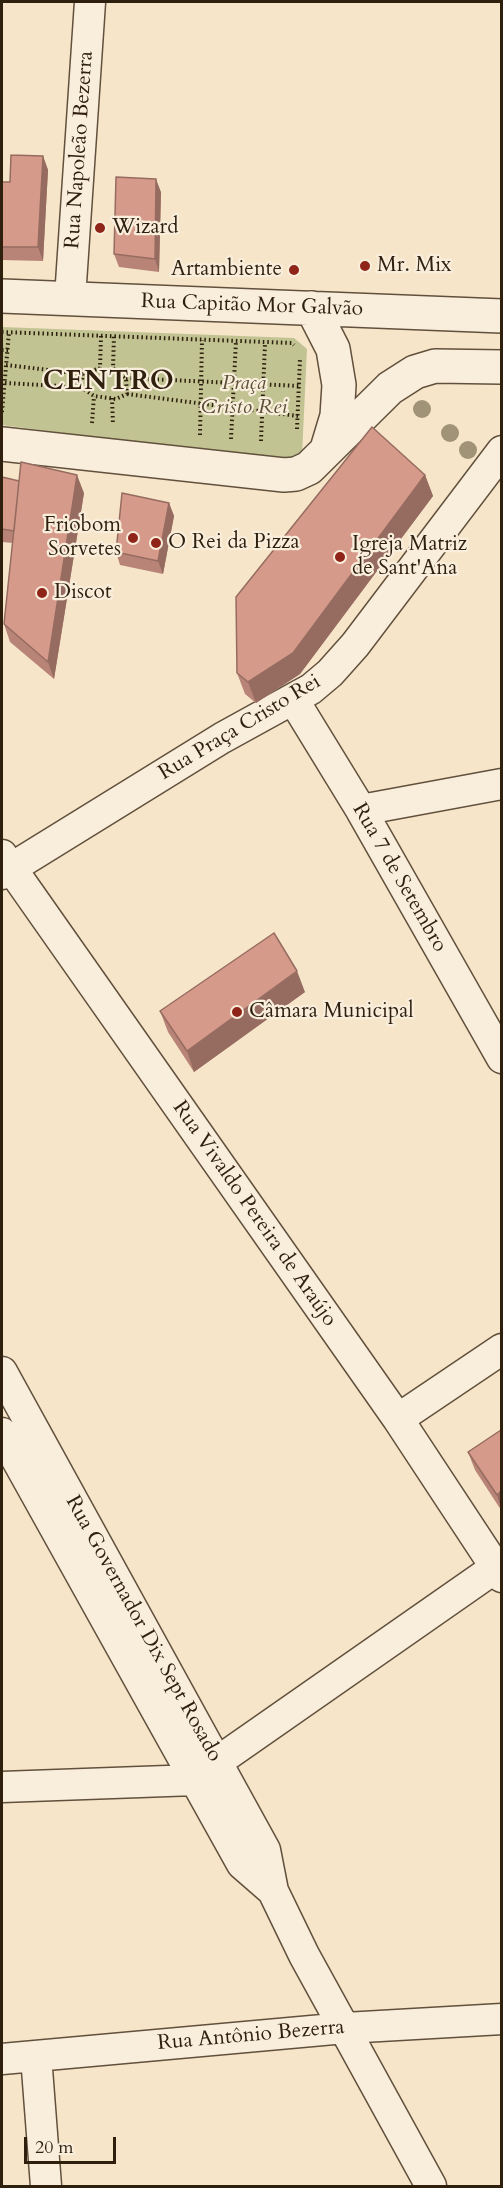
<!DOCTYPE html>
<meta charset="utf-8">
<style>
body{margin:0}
#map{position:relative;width:503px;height:2188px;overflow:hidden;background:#f6e5c9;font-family:Cardo,serif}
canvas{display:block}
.frame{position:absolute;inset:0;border:3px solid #2f1f0d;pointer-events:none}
.scale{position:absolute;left:24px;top:2137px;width:92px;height:27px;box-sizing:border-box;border:3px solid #2f1f0d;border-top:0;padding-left:8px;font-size:18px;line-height:21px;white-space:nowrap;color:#2f1f0d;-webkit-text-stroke:4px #f9eedc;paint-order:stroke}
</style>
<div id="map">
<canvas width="503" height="2188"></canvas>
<div class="frame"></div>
<div class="scale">20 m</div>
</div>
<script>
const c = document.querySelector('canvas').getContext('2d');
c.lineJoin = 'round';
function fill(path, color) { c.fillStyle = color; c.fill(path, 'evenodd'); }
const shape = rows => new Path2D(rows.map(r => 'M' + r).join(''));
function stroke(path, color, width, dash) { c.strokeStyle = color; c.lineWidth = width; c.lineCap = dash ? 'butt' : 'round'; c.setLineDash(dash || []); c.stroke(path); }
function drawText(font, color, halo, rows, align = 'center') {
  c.font = font + ' Cardo,serif'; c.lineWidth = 4.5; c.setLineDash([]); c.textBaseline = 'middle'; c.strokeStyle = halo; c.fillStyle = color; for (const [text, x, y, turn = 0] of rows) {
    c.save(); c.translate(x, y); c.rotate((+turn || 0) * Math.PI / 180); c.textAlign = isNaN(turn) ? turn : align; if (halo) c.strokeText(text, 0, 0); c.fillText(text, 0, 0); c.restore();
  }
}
fill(shape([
 [2,327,294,338,307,349,302,455,291,463,2,425]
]), '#c1c393');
const minor = shape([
 [70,298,90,2],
 [293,699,361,810,502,1058],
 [361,810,502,784],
 [2,855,398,1419,502,1577],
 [2,874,222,738,311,689,330,673,355,645,502,451],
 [2,1372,265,1850,273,1891,304,1955,431,2186],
 [398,1419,502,1349],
 [2,1433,242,1864,273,1891],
 [2,1787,195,1780,217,1762,495,1568],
 [36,2056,46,2186],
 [2,2059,345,2028,502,2019]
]);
const tertiary = shape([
 [2,296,502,316],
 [312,308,333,349,339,385,337,416,327,449],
 [2,444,284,475,296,474,309,468,390,388,415,372,435,366,502,367]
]);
stroke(minor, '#61503c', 33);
stroke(tertiary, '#61503c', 36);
stroke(shape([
 [2,332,292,343,294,345],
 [101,336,100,368,83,374,81,387,94,396,116,399,127,394,126,378,113,368,114,336],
 [2,350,8,350],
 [6,365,83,374],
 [126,378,299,386],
 [5,383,81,387],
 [127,394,298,416],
 [112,398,113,425],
 [2,412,9,332],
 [92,423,94,396],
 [297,429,300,359],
 [200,435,202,340],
 [231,439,236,341],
 [261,441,265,343]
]), '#2f1f0d', 4, [1.5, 3]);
stroke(minor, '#f9eedc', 30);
stroke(tertiary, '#f9eedc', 33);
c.fillStyle = '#a19378';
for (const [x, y] of [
 [422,409],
 [450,433],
 [468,450]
]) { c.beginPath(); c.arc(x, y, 9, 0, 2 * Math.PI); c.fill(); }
fill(shape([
 [43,156,48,170,43,261,2,260,2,182,10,182],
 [161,192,159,272,119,267,114,254],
 [425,475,433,496,300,674,256,703,245,694,237,673],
 [2,477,19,481,84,493,54,679,10,642,4,624,13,543,2,542],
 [169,503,174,516,163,574,120,565,116,552],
 [305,992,194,1072,168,1032,160,1011],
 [501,1430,501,1510,475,1470,468,1452]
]), '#b88478');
fill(shape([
 [43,156,48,170,43,261,38,247],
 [156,179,161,192,159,272,155,259],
 [77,475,84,493,54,679,48,662],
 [425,475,433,496,300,674,256,703,248,682],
 [169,503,174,516,163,574,158,561],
 [297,971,305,992,194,1072,187,1051],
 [501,1491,501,1508,497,1495]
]), '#966c61');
const building = shape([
 [11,155,43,156,38,247,2,247,2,182,10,182,11,155],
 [116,177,156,179,155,259,114,254,116,177],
 [372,427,425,475,293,653,248,682,237,673,236,597,372,427],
 [21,462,77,475,48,662,4,624,21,462],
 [2,477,19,481,14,531,2,529,2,477],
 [122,493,169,503,158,561,116,552,122,493],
 [274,933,297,971,187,1051,160,1011,274,933],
 [501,1430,501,1491,497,1495,468,1452,501,1430]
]);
fill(building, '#d69a8b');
stroke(building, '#966c61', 1.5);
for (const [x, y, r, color] of [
 [100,228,6,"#8f2418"],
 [365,266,6,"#8f2418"],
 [294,270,6,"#8f2418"],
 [133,538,6,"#8f2418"],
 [156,543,6,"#8f2418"],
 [340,557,6,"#8f2418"],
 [42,593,6,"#8f2418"],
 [237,1012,6,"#8f2418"]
]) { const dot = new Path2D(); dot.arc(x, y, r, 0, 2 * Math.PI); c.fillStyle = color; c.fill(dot); stroke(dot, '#f9eedc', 2); }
drawText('21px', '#2f1f0d', '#f9eedc', [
 ["Rua Napoleão Bezerra",80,150,-86],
 ["Rua Capitão Mor Galvão",252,306,2],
 ["Rua Praça Cristo Rei",240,728,-31],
 ["Rua 7 de Setembro",399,878,60],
 ["Rua Vivaldo Pereira de Araújo",254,1214,55],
 ["Rua Governador Dix Sept Rosado",143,1629,61],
 ["Rua Antônio Bezerra",251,2036,-5]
]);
drawText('21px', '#2f1f0d', '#f9eedc', [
 ["Wizard",112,228],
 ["Mr. Mix",377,266],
 ["Artambiente",282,270,"right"],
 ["Friobom",121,526,"right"],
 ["Sorvetes",121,550,"right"],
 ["O Rei da Pizza",168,543],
 ["Igreja Matriz",352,545],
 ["de Sant'Ana",352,569],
 ["Discot",54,593],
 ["Câmara Municipal",249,1012]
], 'left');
drawText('italic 21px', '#5b5035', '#f9eedc', [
 ["Praça",244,384],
 ["Cristo Rei",244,408]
]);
c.letterSpacing = '1.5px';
drawText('bold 27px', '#2f1f0d', '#f9eedc', [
 ["CENTRO",109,383]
]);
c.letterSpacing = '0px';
</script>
